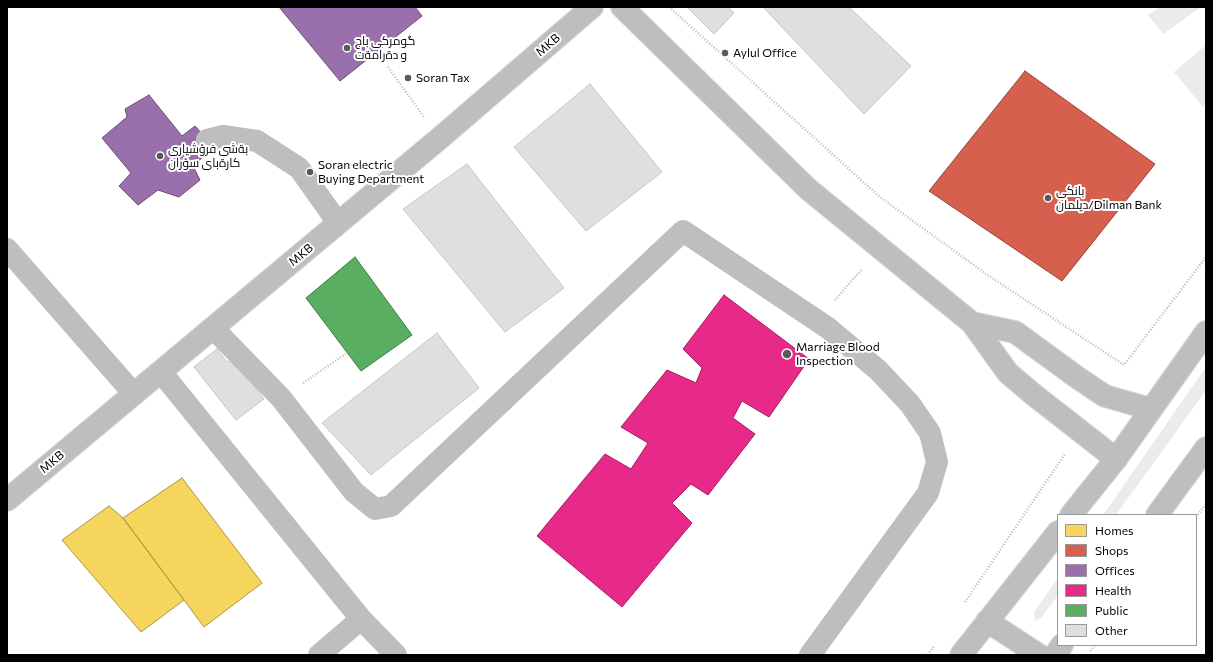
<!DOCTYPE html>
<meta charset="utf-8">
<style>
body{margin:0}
#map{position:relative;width:1213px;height:662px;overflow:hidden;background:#fff;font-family:Commissioner,sans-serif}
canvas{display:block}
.frame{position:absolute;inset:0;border:8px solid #000;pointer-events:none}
.legend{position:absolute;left:1057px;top:514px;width:140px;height:132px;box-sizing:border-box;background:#fff;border:1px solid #999;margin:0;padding:5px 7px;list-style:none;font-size:12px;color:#000}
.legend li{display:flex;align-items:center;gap:8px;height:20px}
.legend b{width:20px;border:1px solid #999}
</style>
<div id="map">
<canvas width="1213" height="662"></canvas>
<div class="frame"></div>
<ul class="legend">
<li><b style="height:11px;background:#f6d55c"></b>Homes</li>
<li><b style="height:11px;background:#d6604d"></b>Shops</li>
<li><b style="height:11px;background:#9970ab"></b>Offices</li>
<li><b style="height:11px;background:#e7298a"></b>Health</li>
<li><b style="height:11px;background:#5aae61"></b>Public</li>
<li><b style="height:11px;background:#dfdfdf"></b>Other</li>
</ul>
</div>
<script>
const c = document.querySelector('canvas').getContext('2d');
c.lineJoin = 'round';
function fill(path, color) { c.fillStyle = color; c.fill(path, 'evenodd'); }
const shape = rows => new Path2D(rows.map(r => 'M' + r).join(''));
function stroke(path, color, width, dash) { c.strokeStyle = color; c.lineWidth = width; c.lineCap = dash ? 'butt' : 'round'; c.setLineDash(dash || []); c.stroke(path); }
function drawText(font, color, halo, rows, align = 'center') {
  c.font = font + ' Commissioner,Cairo,sans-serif'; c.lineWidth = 4; c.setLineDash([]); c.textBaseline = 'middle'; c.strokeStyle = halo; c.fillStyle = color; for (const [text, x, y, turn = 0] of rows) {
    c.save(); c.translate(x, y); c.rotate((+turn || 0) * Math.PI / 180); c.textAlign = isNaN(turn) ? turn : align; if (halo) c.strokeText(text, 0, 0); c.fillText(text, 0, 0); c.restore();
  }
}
fill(shape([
 [1160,7,1201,7,1163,34,1148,15],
 [1206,45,1206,102,1203,107,1174,72],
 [1206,367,1206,390,1116,515,1103,515],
 [1058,578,1058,595,1042,617,1035,621,1034,612]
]), '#ebebeb');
const homes = shape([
 [182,478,262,583,204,627,123,518,182,478],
 [109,506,123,518,184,600,141,632,62,540,109,506]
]);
fill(homes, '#f6d55c');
stroke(homes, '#ac9540', 1);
const shops = shape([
 [1025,71,1155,164,1062,281,929,191,1025,71]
]);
fill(shops, '#d6604d');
stroke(shops, '#964336', 1);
const offices = shape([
 [279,7,415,7,422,16,340,81,279,7],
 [149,95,182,136,195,126,214,147,193,166,200,180,179,197,158,190,138,205,119,186,131,173,102,138,127,117,125,109,149,95]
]);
fill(offices, '#9970ab');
stroke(offices, '#6b4e78', 1);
const health = shape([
 [724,295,809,359,769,417,742,401,733,418,755,434,708,495,691,484,672,503,692,523,622,607,537,536,605,454,631,469,648,443,621,427,667,370,696,383,702,368,683,349,724,295]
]);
fill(health, '#e7298a');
stroke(health, '#a21d61', 1);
const public = shape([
 [355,257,412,335,361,371,306,298,355,257]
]);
fill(public, '#5aae61');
stroke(public, '#3f7a44', 1);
const building = shape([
 [687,7,728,7,734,13,714,34,687,7],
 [763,7,849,7,911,66,864,114,763,7],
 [590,84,662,172,586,231,514,147,590,84],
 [467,164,564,288,505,332,403,209,467,164],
 [437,333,479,388,371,475,322,423,437,333],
 [217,349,227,362,233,359,264,399,236,420,194,367,217,349]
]);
fill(building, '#dfdfdf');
stroke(building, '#c6c6c6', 1);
const major = shape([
 [622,7,808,189,972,323,1008,373,1034,395,1116,459],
 [972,323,1015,332,1078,378,1105,396,1151,409],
 [7,500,440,138,592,7]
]);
const highway = shape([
 [1071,515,1116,459,1206,332],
 [1157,515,1206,448],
 [987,621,1039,655],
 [961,655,1058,532],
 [1055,655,1062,645]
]);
stroke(major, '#dbdbdb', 24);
stroke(highway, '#dbdbdb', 24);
stroke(shape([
 [669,7,880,197,986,274,1124,365,1206,257],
 [388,67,424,117],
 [835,300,862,269],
 [303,383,347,353],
 [1196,517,1206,504],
 [965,602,1065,454],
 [1090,651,1095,645],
 [928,655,934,646]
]), '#b9b9b9', 2.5, [1, 2]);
stroke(shape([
 [207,140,223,136,257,141,299,168,338,223],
 [7,249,134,394],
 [213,328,281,398,354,492,375,509,391,506,683,231,828,328,878,370,910,404,930,433,937,462,928,493,810,655],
 [161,372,361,619,396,655],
 [319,655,361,619]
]), '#bebebe', 22);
stroke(major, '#bebebe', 22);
stroke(highway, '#bebebe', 22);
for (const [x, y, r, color] of [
 [347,48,4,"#595959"],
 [725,53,4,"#595959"],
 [408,78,4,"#595959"],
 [160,156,4,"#595959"],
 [310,172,4,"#595959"],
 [1048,198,4,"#595959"],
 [787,354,5,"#595959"]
]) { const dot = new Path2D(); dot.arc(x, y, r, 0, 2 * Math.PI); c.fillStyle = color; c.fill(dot); stroke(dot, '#fff', 1.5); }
drawText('12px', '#000', '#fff', [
 ["گومركى باج",355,41],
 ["و دةرامةت",355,55],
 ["Aylul Office",733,53],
 ["Soran Tax",416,78],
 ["بةشى فرؤشيارى",168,149],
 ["كارةباى سؤران",168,163],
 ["Soran electric",318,165],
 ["Buying Department",318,179],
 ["بانکی",1056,191],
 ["دیلمان/Dilman Bank",1056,205],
 ["Marriage Blood",796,347],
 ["Inspection",796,361]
], 'left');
drawText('12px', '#000', '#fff', [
 ["MKB",548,45,-41],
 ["MKB",301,255,-40],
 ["MKB",52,462,-40]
]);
</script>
